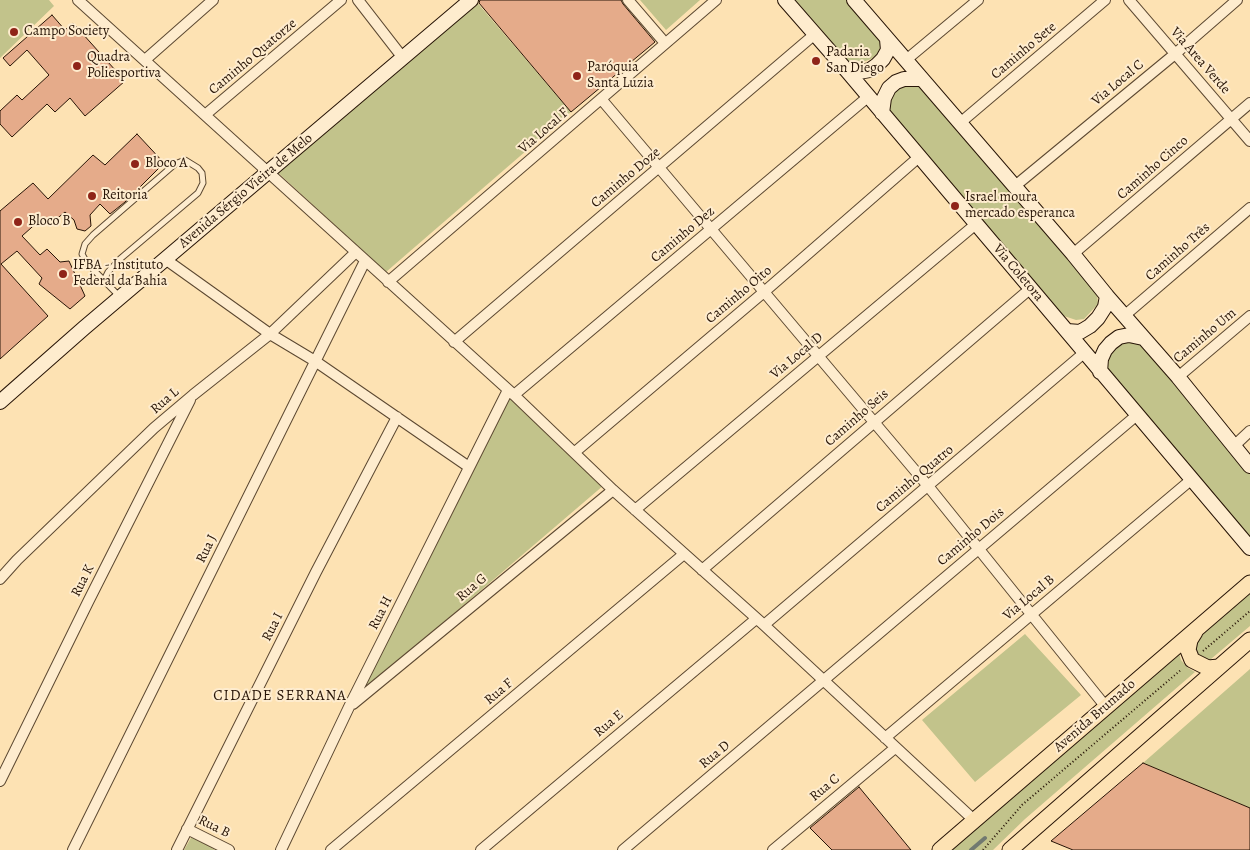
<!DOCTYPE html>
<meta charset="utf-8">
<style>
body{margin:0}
canvas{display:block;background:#fde2b3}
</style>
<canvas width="1250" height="850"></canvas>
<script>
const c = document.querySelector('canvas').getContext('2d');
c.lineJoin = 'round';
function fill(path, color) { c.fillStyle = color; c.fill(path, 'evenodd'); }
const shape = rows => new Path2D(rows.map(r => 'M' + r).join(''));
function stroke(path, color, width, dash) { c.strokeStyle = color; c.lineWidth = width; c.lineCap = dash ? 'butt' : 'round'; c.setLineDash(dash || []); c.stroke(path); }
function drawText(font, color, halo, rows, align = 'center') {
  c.font = font + ' Alegreya,serif'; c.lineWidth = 4; c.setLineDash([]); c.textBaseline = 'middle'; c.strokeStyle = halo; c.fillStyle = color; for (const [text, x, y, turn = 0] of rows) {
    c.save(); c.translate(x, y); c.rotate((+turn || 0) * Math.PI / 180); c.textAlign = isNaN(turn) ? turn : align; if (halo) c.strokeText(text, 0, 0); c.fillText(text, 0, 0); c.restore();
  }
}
fill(shape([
 [0,0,49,0,54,6,0,58],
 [475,0,571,112,386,272,274,169],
 [640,0,700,0,666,30],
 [793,0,847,0,880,40,880,48,877,54,871,59,860,63,849,62],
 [903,83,923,87,1097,293,1098,304,1084,319,1076,320,1061,315,889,114,887,104,889,95],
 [1129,339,1139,341,1250,472,1250,539,1107,370,1111,351,1119,343],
 [509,395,604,485,361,693],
 [1250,587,1250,626,1211,659,1204,660,1196,656,1193,650,1198,638,1234,607],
 [1025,634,1081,695,975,782,922,720],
 [1178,649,1181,660,1188,668,1195,672,1025,819,993,850,946,850],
 [1250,669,1250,808,1143,763],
 [192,836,215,850,184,850]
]), '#c2c38b');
stroke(shape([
 [971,850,985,838]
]), '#717970', 4);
const building = shape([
 [480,0,621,0,623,4,655,42,571,112,479,3,480,0],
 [52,15,65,30,73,23,125,81,85,116,70,98,55,112,47,104,12,137,0,124,0,111,17,95,22,100,49,75,27,50,10,66,3,58,52,15],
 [137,134,164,163,125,202,110,214,100,204,90,215,91,226,85,231,77,229,74,220,65,212,48,226,41,219,22,236,40,255,47,249,60,262,69,261,85,296,70,309,39,284,42,278,17,251,1,264,48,316,0,359,0,211,33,183,48,199,93,155,105,165,137,134],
 [1143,763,1250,808,1250,850,1073,850,1051,841,1143,763],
 [859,787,911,850,832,850,810,828,859,787]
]);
fill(building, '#e5ab8a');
stroke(building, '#271406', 1);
const lane = shape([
 [104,280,108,272,120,259,198,193,203,183,202,173,198,168,185,160,175,164,93,235,85,244,82,254,87,263,119,296]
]);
const street = shape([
 [78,0,514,395,613,490,764,625,975,821],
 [358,0,403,58],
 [628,0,665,43],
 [1129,0,1250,141],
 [145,60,213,0],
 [906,60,978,0],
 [602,100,928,486,1106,707],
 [205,115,341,0],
 [960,123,1105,0],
 [1015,186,1175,54,1237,0],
 [1073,254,1250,103],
 [165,259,270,334,315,361,469,467],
 [388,282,716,0],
 [1124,316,1250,208],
 [454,342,815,34],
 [1178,377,1250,316],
 [514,395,869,96],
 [1234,446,1250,431],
 [575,452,764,292,919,157],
 [635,510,976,224],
 [702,570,1031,288],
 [0,579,17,560,154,428,193,395,270,334,356,252],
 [764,625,1084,353],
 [353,704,613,490],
 [885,738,1192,479],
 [0,781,88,602,190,400],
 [187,829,229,850],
 [73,850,365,261],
 [177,850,316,572,397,417],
 [281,850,349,707,508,390],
 [331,850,684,554],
 [481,850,756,619],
 [623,850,1137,415],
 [773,850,895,748]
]);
const secondary = shape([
 [785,0,848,72,1250,548],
 [854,0,1073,254,1107,296,1178,377,1250,466],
 [848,72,859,72,870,70,877,65,883,59,888,50,887,39],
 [882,113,884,98,889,88,896,82,904,79,922,79],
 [1067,331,1080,332,1090,326,1098,318,1105,307,1107,296],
 [1100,372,1101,359,1105,350,1111,343,1119,337,1129,335,1143,338],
 [0,402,84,328,471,0]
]);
const primary = shape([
 [1195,632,1190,640,1188,650,1192,660,1208,668,1219,667],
 [940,850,1250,583],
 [1010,850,1250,640]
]);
stroke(lane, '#5c4831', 7);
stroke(street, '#5c4831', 12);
stroke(secondary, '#271406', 16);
stroke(primary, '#271406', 17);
stroke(shape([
 [1203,651,1250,611],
 [983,850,1022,805,1182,669]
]), '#271406', 2, [1, 2.5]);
stroke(lane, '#feecce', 5);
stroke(street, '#feecce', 10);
stroke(secondary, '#feecce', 14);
stroke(primary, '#fde2b3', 15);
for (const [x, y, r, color] of [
 [14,32,5,"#8f2418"],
 [816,61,5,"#8f2418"],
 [77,66,5,"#8f2418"],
 [577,76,5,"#8f2418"],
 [135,164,5,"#8f2418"],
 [92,196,5,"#8f2418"],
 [955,206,5,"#8f2418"],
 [18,222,5,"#8f2418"],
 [63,274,5,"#8f2418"]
]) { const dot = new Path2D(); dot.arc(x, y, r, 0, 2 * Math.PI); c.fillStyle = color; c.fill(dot); stroke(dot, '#feecce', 2); }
drawText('14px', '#271406', '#feecce', [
 ["Campo Society",24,32],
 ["Padaria",826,53],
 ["San Diego",826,69],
 ["Quadra",87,58],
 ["Poliesportiva",87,74],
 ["Paróquia",587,68],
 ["Santa Luzia",587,84],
 ["Bloco A",145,164],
 ["Reitoria",102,196],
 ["Israel moura",965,198],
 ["mercado esperanca",965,214],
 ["Bloco B",28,222],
 ["IFBA - Instituto",73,266],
 ["Federal da Bahia",73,282]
], 'left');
drawText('14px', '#271406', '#feecce', [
 ["Caminho Sete",1024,51,-40],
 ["Caminho Quatorze",253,57,-40],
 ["Via Area Verde",1200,61,49],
 ["Via Local C",1118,83,-40],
 ["Via Local F",544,131,-41],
 ["Caminho Cinco",1153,168,-41],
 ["Caminho Doze",626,178,-40],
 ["Avenida Sérgio Vieira de Melo",246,191,-40],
 ["Caminho Dez",683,235,-40],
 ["Caminho Três",1178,252,-41],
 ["Via Coletora",1018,273,50],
 ["Caminho Oito",739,295,-40],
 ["Caminho Um",1205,336,-40],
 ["Via Local D",797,356,-40],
 ["Rua L",165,401,-41],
 ["Caminho Seis",857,418,-41],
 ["Caminho Quatro",915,479,-40],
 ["Caminho Dois",971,537,-40],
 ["Rua J",207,549,-64],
 ["Rua K",83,581,-63],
 ["Rua G",472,588,-40],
 ["Via Local B",1029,598,-40],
 ["Rua H",381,613,-63],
 ["Rua I",273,627,-63],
 ["Rua F",499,692,-40],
 ["Avenida Brumado",1095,716,-41],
 ["Rua E",609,724,-40],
 ["Rua D",715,755,-40],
 ["Rua C",825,788,-40],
 ["Rua B",214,827,26]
]);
c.letterSpacing = '1px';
drawText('15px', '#271406', '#feecce', [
 ["CIDADE SERRANA",280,696]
]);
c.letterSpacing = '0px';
</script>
